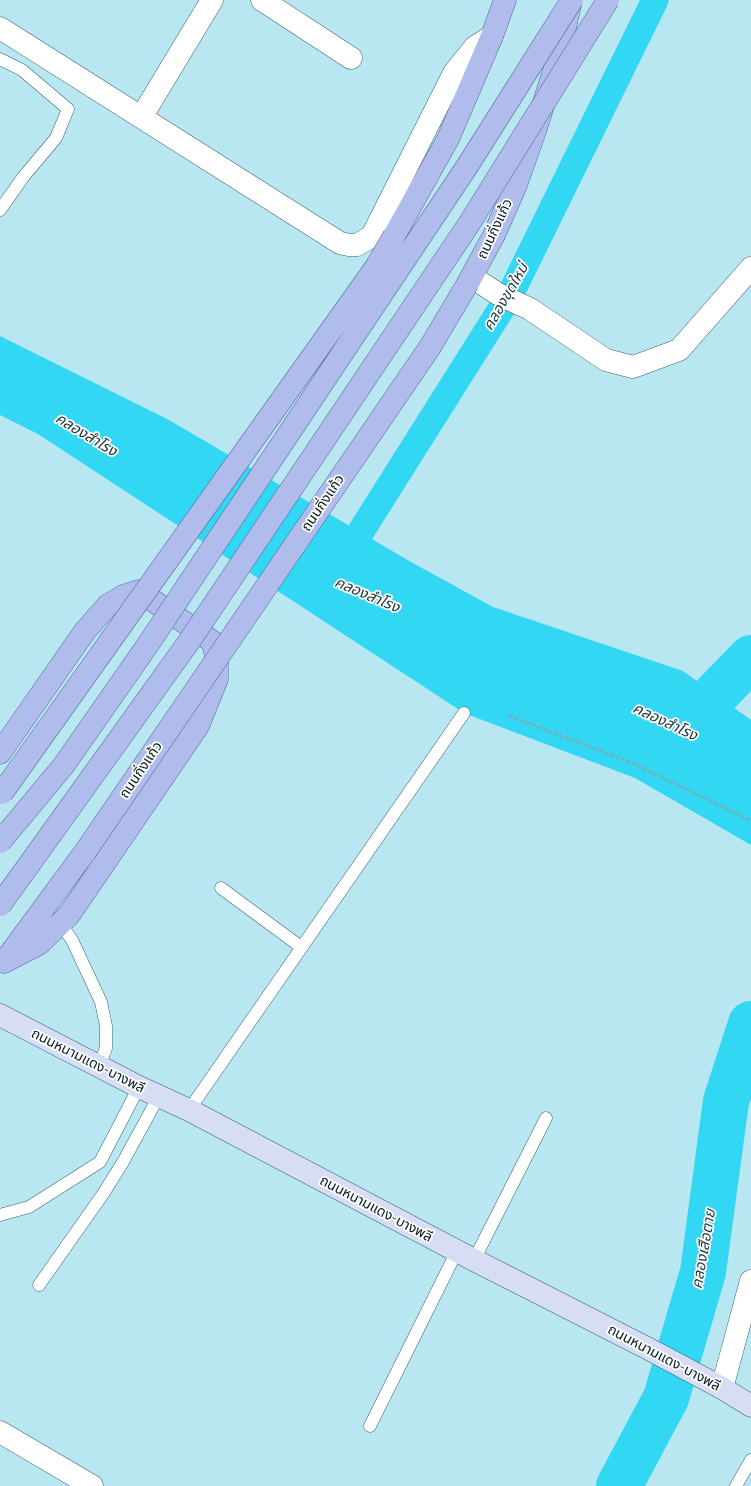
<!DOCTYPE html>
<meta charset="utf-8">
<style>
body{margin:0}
canvas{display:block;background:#b8e7f1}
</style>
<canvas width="751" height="1486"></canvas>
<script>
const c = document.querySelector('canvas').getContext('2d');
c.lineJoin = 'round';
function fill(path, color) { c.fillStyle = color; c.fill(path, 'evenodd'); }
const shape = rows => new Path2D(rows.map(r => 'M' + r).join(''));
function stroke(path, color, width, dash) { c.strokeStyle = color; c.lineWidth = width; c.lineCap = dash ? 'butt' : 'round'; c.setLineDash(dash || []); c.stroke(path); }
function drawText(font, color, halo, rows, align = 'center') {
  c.font = font + ' Quicksand,"Noto Sans Thai",sans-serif'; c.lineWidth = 3.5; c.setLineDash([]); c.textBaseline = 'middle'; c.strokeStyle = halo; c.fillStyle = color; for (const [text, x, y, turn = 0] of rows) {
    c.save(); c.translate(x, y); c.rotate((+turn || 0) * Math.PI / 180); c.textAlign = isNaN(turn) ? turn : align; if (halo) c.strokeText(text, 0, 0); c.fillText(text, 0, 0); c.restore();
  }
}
fill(shape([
 [0,336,169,420,411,562,493,607,683,671,751,720,751,845,635,778,464,713,38,434,0,415]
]), '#31d7f3');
stroke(shape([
 [341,563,510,295,655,0]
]), '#31d7f3', 27);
stroke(shape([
 [684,727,751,658],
 [619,1486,666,1398,703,1272,726,1101,751,1024]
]), '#31d7f3', 46);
const lane = shape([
 [0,59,22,70,68,109,56,138,24,176,0,210],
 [221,888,301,947],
 [60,923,72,940,101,1002,106,1026,106,1048,99,1066],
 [189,1110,464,713],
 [0,1215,29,1207,100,1162,139,1087],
 [474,1260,546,1118],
 [39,1285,103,1194,123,1162,159,1096],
 [370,1426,457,1251],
 [736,1486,751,1460]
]);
const street = shape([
 [262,0,351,58],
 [0,28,340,243,349,245,357,245,372,236,454,73,475,47,492,36],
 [142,116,212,0],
 [472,277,498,294,530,309,606,360,633,367,679,350,751,268],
 [722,1388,751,1281],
 [0,1432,92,1486]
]);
const secondary = shape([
 [0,1015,139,1087,189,1110,474,1260,647,1348,722,1388,751,1406]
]);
const primary = shape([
 [394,236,448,139,492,36,505,0],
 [468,283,494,235,516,185,535,131,558,58,570,5],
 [0,753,85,631,108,605,123,596,139,591,213,642,217,662,217,679,198,726,69,915,39,944,4,962],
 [7,958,85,852]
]);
stroke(lane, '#36626b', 13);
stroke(street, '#36626b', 23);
stroke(secondary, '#36626b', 23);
stroke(primary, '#52669a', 23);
stroke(shape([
 [509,716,633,763,751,821]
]), '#82a8b1', 2.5, [4, 2]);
stroke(lane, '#fff', 12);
stroke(street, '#fff', 22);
stroke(secondary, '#d7ddf5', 22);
stroke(primary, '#b0bceb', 22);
const primaryBridge = shape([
 [2,793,376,267,394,236],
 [0,842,64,765,149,643,468,165,572,0],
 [85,852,430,347,468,283],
 [0,905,188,643,469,224,608,0]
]);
stroke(primaryBridge, '#52669a', 23, []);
stroke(primaryBridge, '#b0bceb', 22);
drawText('14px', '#07191d', '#fefefe', [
 ["ถนนกิ่งแก้ว",495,229,-65],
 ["ถนนกิ่งแก้ว",323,503,-56],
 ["ถนนกิ่งแก้ว",141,770,-56],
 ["ถนนหนามแดง-บางพลี",88,1061,27],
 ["ถนนหนามแดง-บางพลี",376,1209,28],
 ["ถนนหนามแดง-บางพลี",664,1358,28]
]);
drawText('italic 15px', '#1d373c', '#fefefe', [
 ["คลองขุดใหม่",506,297,-60],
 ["คลองสำโรง",86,435,31],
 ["คลองสำโรง",367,595,23],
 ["คลองสำโรง",665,722,25],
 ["คลองเสือตาย",704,1249,-80]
]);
</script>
